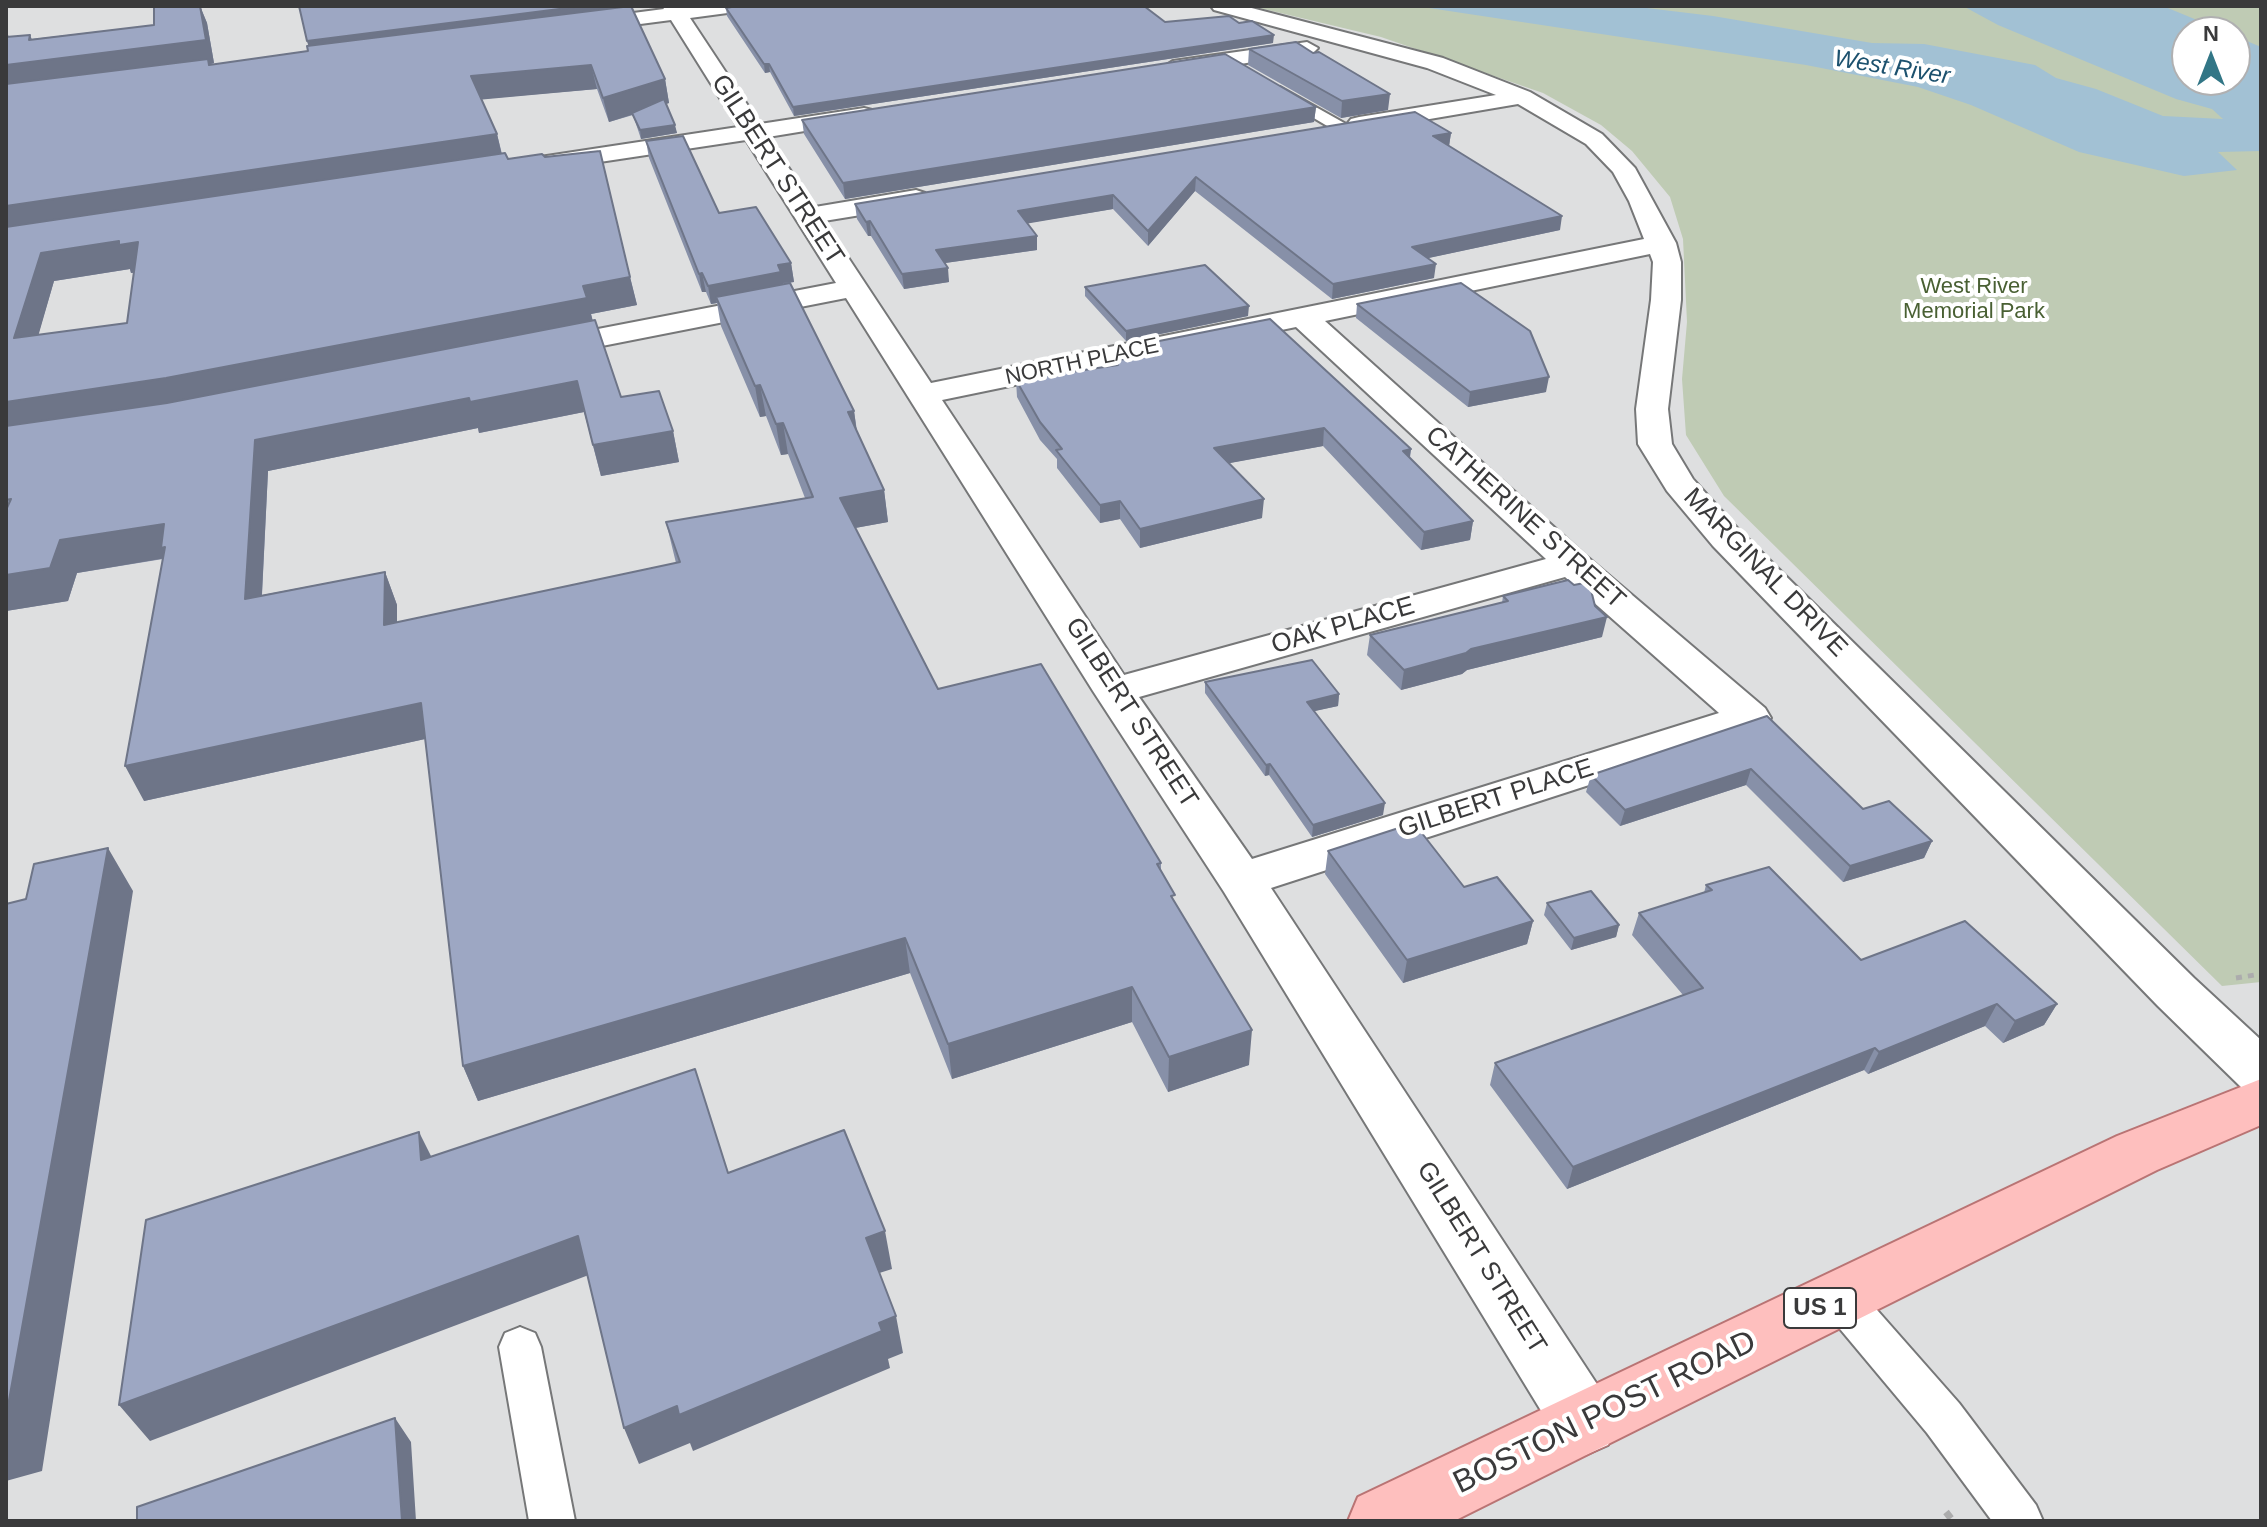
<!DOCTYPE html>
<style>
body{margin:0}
#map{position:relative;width:2267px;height:1527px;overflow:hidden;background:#dedfe0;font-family:Helvetica,sans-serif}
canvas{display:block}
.frame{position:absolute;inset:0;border:8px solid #3a3a3b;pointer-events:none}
.north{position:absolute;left:2171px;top:16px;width:80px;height:80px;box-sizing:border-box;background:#fff;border:2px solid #b0b0b1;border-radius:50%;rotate:0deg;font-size:22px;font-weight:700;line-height:32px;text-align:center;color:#3a3a3b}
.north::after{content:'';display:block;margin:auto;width:28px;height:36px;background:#327686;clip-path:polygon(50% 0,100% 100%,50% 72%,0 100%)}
</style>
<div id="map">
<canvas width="2267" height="1527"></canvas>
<div class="frame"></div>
<div class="north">N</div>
</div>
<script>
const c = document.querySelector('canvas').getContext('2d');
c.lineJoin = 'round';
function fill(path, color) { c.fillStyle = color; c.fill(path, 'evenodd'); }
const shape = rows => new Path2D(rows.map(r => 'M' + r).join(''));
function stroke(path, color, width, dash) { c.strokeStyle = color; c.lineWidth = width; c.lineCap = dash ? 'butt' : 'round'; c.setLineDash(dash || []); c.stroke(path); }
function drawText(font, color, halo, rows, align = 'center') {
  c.font = font + ' Helvetica,sans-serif'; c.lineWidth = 8; c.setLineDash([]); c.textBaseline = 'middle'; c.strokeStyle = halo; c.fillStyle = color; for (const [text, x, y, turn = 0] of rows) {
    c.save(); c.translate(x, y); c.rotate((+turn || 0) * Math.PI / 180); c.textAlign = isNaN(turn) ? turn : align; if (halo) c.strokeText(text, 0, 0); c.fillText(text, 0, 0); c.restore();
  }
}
fill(shape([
 [1251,6,2261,6,2261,982,2222,986,1724,496,1686,435,1682,379,1687,322,1683,239,1670,197,1632,151,1601,125,1543,93,1381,37],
 [2187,32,2235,32,2235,80,2187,80]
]), '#bfcbb4');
fill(shape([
 [1416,6,1630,6,1713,16,1872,43,1924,44,2035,65,2056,78,2096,89,2163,116,2223,119,2212,109,2176,99,1998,25,1963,6,2163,6,2226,32,2187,32,2187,80,2235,80,2235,36,2261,47,2261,151,2218,152,2237,170,2184,176,2079,152,1971,105,1918,87,1806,65]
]), '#a2c1d4');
const lane = shape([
 [1280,87,1346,124,1348,127,1340,132,1334,130,1275,95,1272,92,1280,87],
 [1840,1279,1855,1285,1959,1403,2036,1505,2043,1521,1992,1521,1927,1433,1825,1311,1819,1298,1825,1285,1840,1279],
 [520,1327,535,1333,541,1347,575,1521,529,1521,499,1347,505,1333,520,1327]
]);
const street = shape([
 [662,6,745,6,735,12,690,18,760,124,864,108,872,110,876,115,872,120,768,137,815,207,916,190,925,193,929,198,925,203,916,206,824,221,931,383,1644,239,1629,201,1613,172,1586,144,1518,104,1359,131,1351,129,1347,124,1351,119,1359,117,1496,95,1427,68,1214,10,1211,6,1244,6,1443,58,1530,92,1602,134,1635,168,1676,243,1681,262,1681,300,1668,409,1672,444,1693,479,1739,530,2194,978,2261,1040,2261,1095,2242,1088,2158,1006,1713,546,1667,491,1638,444,1636,409,1651,300,1653,262,1650,254,1325,321,1585,555,1765,708,1771,718,1765,728,1271,888,1608,1401,1618,1423,1608,1445,1585,1455,1562,1445,1224,892,1093,691,846,298,541,358,530,356,526,349,530,342,541,340,836,283,746,140,540,171,531,169,528,164,531,159,540,157,738,127,671,20,579,32,569,26,579,20,664,9,662,6],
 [1296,327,1546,559,1124,675,942,400,1296,327],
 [1565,577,1719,713,1252,859,1139,697,1565,577],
 [1307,42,1318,48,1314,52,1173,75,1162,68,1173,61,1307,42]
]);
const primary = shape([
 [2261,1079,2261,1125,2157,1170,1454,1521,1348,1521,1358,1497,2117,1136,2261,1079]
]);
stroke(lane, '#767778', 4);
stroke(street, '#767778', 4);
stroke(primary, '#b97474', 4);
stroke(shape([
 [2236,978,2261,974]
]), '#acacad', 5, [6, 6]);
stroke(shape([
 [1946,1512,1953,1521]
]), '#acacad', 7, [8, 8]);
fill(lane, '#fff');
fill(street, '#fff');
fill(primary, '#febfbe');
fill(shape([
 [154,6,200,6,207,23,214,63,210,65,308,51,309,46,307,41,395,7,665,79,669,103,666,104,677,133,641,139,633,115,609,122,597,89,481,99,497,134,502,154,630,277,637,305,591,314,593,321,621,397,673,431,679,462,601,476,584,412,479,433,478,428,268,471,262,595,385,572,397,605,397,622,676,563,666,522,805,498,788,454,781,455,766,416,760,417,721,326,717,303,711,304,706,292,702,292,649,158,646,141,719,213,791,263,794,282,783,284,854,411,857,431,884,490,888,522,855,528,938,689,1161,863,1161,872,1249,1065,1168,1092,1132,1022,952,1079,910,973,478,1101,463,1066,425,739,144,801,163,559,77,573,68,601,6,611,6,30,9,37,32,39,154,25],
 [130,269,131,273,134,273,127,323,38,335,54,281],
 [726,8,1165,22,1273,43,794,116,770,72,765,73,727,16],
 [1249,49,1313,53,1388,110,1341,118,1248,65],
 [1316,107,1314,122,845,199,804,134,802,120],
 [1451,133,1449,146,1560,230,1428,258,1434,278,1332,299,1195,191,1148,246,1113,209,1027,223,1037,250,945,263,949,282,904,289,871,236,868,236,857,219,855,204],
 [1085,287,1248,316,1126,341,1085,296],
 [1357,304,1546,392,1468,407,1356,318],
 [1144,344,1411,449,1410,458,1473,521,1470,540,1421,550,1323,446,1229,463,1262,518,1140,548,1120,519,1100,523,1057,468,1057,459,1040,440,1017,397,1016,380,1116,365,1116,360,1144,357],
 [1503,596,1602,637,1467,670,1462,674,1401,690,1367,655,1370,635,1502,603],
 [1205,682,1339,694,1338,706,1314,711,1383,815,1312,837,1269,775,1265,776,1205,693],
 [1767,716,1863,809,1932,841,1924,858,1843,882,1746,785,1620,826,1586,792,1591,775],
 [1328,851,1464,887,1533,921,1527,944,1403,983,1325,874],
 [1706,885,1861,960,2057,1004,2044,1025,2003,1043,1985,1026,1868,1074,1864,1070,1567,1189,1490,1085,1495,1063,1683,995,1632,935,1639,913,1704,893],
 [1547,903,1619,925,1616,937,1571,950,1544,915]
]), '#8790a8');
fill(shape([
 [200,6,207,23,214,63,210,64,217,82,6,90,6,65,29,40,30,35,40,58,206,40],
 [583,6,626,6,310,51,307,41],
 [1274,35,1273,43,794,116,793,107],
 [764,64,769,64,770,72,765,73],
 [591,65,597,89,477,100,471,76],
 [665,79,669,103,609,122,603,98],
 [1390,94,1388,110,1341,118,1342,101],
 [1316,107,1314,122,845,199,843,183],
 [675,125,677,133,641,139,640,130],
 [1451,133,1449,146,1433,136],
 [497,134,503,160,6,235,6,206],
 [1196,177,1195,191,1148,246,1148,231],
 [1113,195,1113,209,1019,225,1018,211],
 [1562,216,1560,230,1410,262,1412,247],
 [870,221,871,236,868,236,866,222],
 [1037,236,1037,250,938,264,936,250],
 [119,241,138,242,150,270,131,273,130,269,54,281,29,368,14,338,41,253],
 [791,263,794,282,783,283,784,290,716,297,717,303,711,304,708,286,778,265],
 [1436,264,1434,278,1332,299,1333,284],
 [948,268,949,282,904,289,902,274],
 [702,273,706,292,702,292,699,274],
 [630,277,637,305,591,314,594,327,6,435,6,402],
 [1249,306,1248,316,1126,341,1126,331],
 [1549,377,1546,392,1468,407,1470,392],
 [577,381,584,412,479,433,478,428,268,471,260,632,245,599,255,440,469,398],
 [760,385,766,416,760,417,755,386],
 [854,411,858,441,848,412],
 [783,423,788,454,781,455,776,424],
 [1324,428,1323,446,1214,466,1214,448],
 [673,431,679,462,601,476,593,445],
 [1411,449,1408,467,1403,451],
 [884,490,888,522,844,530,840,498],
 [1264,499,1262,518,1140,548,1140,529],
 [1120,501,1120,519,1100,523,1100,505],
 [1473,521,1470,540,1421,550,1424,532],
 [164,524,166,558,77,573,68,601,6,611,6,575,60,540],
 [385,572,397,605,397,659,384,625],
 [1607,617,1602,637,1467,670,1462,674,1401,690,1404,670,1471,649],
 [1339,694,1338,706,1306,713,1307,702],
 [421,703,434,737,144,801,125,766],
 [1270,764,1269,775,1265,776,1266,765],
 [1751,769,1746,785,1620,826,1625,810],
 [1385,803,1383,815,1312,837,1313,825],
 [1932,841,1924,858,1843,882,1850,866],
 [108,848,133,891,42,1471,6,1481,6,1417],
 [1533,921,1527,944,1403,983,1407,960],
 [1619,925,1616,937,1571,950,1574,938],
 [905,938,910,973,478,1101,463,1066],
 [1132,987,1132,1022,952,1079,948,1044],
 [1997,1004,1985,1026,1868,1074,1879,1052],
 [2057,1004,2044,1025,2003,1043,2015,1021],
 [1252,1030,1249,1065,1168,1092,1169,1057],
 [1875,1048,1864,1070,1567,1189,1573,1167],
 [419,1132,438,1170,421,1160],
 [885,1231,892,1269,873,1275,866,1238],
 [578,1236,594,1273,150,1441,119,1405],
 [896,1316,903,1353,888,1359,890,1368,693,1451,690,1443,639,1464,624,1428],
 [395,1418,411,1442,416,1521,402,1521]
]), '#6e7588');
const building = shape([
 [154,6,200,6,206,40,6,65,6,37,30,35,29,40,154,25,154,6],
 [299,6,395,7,583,6,307,41,299,6],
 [631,6,665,79,603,98,591,65,471,76,497,134,6,206,6,84,208,59,209,65,308,51,307,46,631,6],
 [737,6,1144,6,1165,22,1229,16,1239,23,1252,21,1274,35,793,107,769,64,764,64,726,8,737,6],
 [1296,42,1313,53,1319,52,1390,94,1342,101,1249,49,1296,42],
 [1225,54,1316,107,843,183,802,120,1225,54],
 [664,99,675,125,640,130,632,113,664,99],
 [1415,112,1451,133,1433,136,1562,216,1412,247,1436,264,1333,284,1196,177,1148,231,1113,195,1018,211,1037,236,936,250,948,268,902,274,870,221,866,222,855,204,1415,112],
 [683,136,719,213,756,207,791,263,778,265,781,272,708,286,702,273,699,274,646,141,683,136],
 [600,151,630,277,583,286,587,298,166,378,6,402,6,227,505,153,508,159,542,154,545,157,600,151],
 [119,241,119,245,138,242,127,323,14,338,41,253,119,241],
 [1205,265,1249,306,1126,331,1085,287,1205,265],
 [790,283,854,411,848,412,884,490,840,498,938,689,1041,664,1161,863,1157,864,1175,895,1171,896,1252,1030,1169,1057,1132,987,948,1044,905,938,463,1066,421,703,125,766,165,547,161,548,164,524,60,540,50,568,6,575,6,510,11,499,6,500,6,426,167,403,595,320,621,397,659,391,673,431,593,445,577,381,470,402,469,398,255,440,245,599,385,572,384,625,680,562,666,522,813,497,783,423,776,424,760,385,755,386,716,297,790,283],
 [1461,283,1530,331,1549,377,1470,392,1357,304,1461,283],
 [1270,319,1411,449,1403,451,1473,521,1424,532,1324,428,1214,448,1264,499,1140,529,1120,501,1100,505,1056,450,1062,449,1040,422,1016,380,1118,365,1116,360,1155,356,1144,344,1270,319],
 [1568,580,1574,585,1589,582,1595,606,1607,617,1471,649,1466,653,1404,670,1370,635,1508,601,1503,596,1568,580],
 [1312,660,1339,694,1307,702,1385,803,1313,825,1270,764,1266,765,1205,682,1312,660],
 [1767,716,1863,809,1889,801,1932,841,1850,866,1751,769,1625,810,1591,775,1767,716],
 [1414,823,1464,887,1497,877,1533,921,1407,960,1328,851,1414,823],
 [108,848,6,1417,6,904,26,899,34,864,108,848],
 [1769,867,1861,960,1965,921,2057,1004,2015,1021,1997,1004,1879,1052,1875,1048,1573,1167,1495,1063,1703,988,1639,913,1712,890,1706,885,1769,867],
 [1591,891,1619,925,1574,938,1547,903,1591,891],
 [695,1069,728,1173,844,1130,885,1231,866,1238,896,1316,879,1323,882,1331,679,1415,677,1406,624,1428,578,1236,119,1405,146,1220,419,1132,421,1160,695,1069],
 [395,1418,402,1521,137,1521,137,1507,395,1418]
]);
fill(building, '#9da7c3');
stroke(building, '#6e7588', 2);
drawText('22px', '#496033', '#fff', [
 ["West River",1974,287],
 ["Memorial Park",1974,312]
]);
drawText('22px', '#3a3a3b', '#fff', [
 ["NORTH PLACE",1082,362,-12]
]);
drawText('italic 24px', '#1c516e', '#fff', [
 ["West River",1892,68,9]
]);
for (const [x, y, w] of [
 [1820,1308,72]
]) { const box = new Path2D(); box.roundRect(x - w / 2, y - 20, w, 40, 6); c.fillStyle = '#fff'; c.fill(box); stroke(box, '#3a3a3b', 2); }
drawText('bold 24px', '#3a3a3b', null, [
 ["US 1",1820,1308]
]);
drawText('26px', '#3a3a3b', '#fff', [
 ["GILBERT STREET",777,170,57],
 ["CATHERINE STREET",1525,518,42],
 ["MARGINAL DRIVE",1765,573,46],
 ["OAK PLACE",1343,626,-16],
 ["GILBERT STREET",1131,713,57],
 ["GILBERT PLACE",1496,799,-18],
 ["GILBERT STREET",1481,1258,58]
]);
drawText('32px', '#3a3a3b', '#fff', [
 ["BOSTON POST ROAD",1605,1413,-26]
]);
</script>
